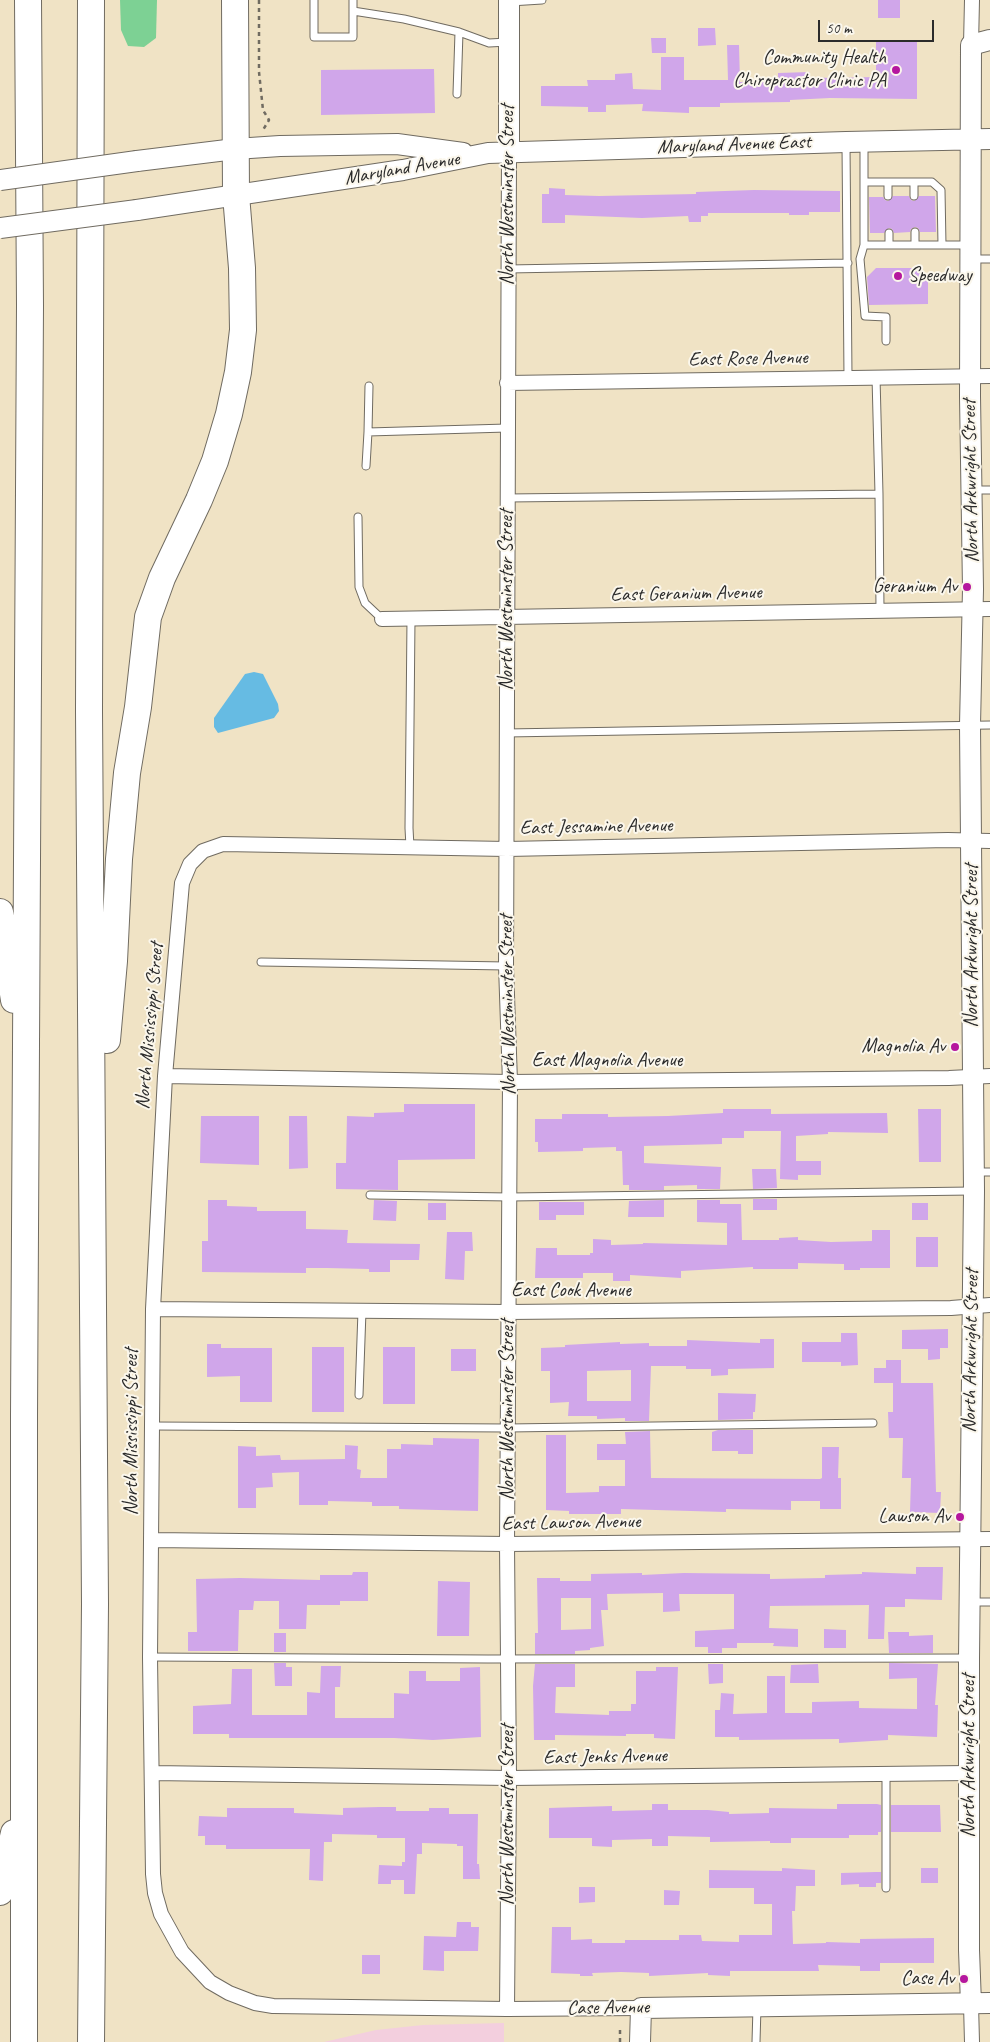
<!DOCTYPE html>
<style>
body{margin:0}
#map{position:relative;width:990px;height:2042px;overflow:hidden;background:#f0e3c5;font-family:Caveat,sans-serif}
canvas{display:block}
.scale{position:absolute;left:818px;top:20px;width:116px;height:22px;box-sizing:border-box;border:2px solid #2b2b2b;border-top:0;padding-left:6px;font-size:15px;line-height:18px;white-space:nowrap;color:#2b2b2b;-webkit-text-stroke:4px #fbf7ec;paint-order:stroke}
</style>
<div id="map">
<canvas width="990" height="2042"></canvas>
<div class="scale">50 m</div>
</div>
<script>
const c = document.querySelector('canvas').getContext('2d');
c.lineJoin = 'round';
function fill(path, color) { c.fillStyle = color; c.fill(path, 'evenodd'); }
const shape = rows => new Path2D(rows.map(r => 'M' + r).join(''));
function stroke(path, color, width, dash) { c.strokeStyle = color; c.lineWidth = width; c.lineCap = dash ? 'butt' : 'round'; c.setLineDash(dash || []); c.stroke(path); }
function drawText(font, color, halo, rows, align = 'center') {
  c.font = font + ' Caveat,sans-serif'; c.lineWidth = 4; c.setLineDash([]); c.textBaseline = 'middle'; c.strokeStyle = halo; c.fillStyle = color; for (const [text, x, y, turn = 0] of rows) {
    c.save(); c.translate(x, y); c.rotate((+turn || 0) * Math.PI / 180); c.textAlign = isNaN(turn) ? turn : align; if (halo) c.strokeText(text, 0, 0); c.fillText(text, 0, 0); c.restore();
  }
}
fill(shape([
 [504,2023,504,2042,324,2042,376,2030,423,2025]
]), '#f3cfde');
fill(shape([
 [120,0,157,0,156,38,144,47,128,46,121,30]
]), '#7dd194');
fill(shape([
 [254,672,263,674,278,704,279,711,274,718,218,733,214,727,214,718,245,674]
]), '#66bbe3');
fill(shape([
 [878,0,900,0,900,18,878,18],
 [698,28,715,28,716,45,698,46],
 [651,38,666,38,666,53,652,53],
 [876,41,917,41,917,99,830,98,790,100,790,102,720,103,720,107,689,107,689,113,642,111,643,104,606,105,606,112,588,112,588,107,541,106,541,86,588,86,587,80,615,80,615,74,632,73,633,89,661,90,661,57,684,57,684,80,728,80,727,45,739,45,740,82,778,81,778,73,810,72,810,77,830,78,876,77],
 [434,69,435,113,321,115,321,70],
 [549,188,565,189,565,195,599,196,696,194,696,192,754,190,840,191,840,212,809,212,809,215,789,215,789,213,708,213,708,216,701,216,701,222,689,222,688,216,642,218,565,215,565,223,542,223,542,194,549,194],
 [893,196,909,196,911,200,914,201,919,196,935,196,936,232,920,232,918,228,915,227,911,229,910,232,894,233,892,229,889,228,884,233,870,233,869,197,883,197,885,200,888,201],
 [876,268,918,268,928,276,928,304,869,305,867,277],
 [404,1104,475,1104,475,1159,398,1160,398,1190,336,1189,336,1163,346,1163,347,1116,374,1117,374,1113,404,1112],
 [723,1109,771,1109,771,1114,887,1113,888,1133,828,1132,828,1134,796,1136,796,1161,821,1161,821,1175,798,1175,798,1180,780,1179,781,1131,744,1131,744,1138,722,1138,722,1144,644,1146,644,1163,721,1167,720,1189,697,1189,697,1185,664,1186,664,1190,629,1190,629,1185,623,1185,622,1151,616,1151,616,1147,583,1148,583,1151,538,1152,538,1142,535,1142,535,1119,562,1119,562,1114,608,1114,608,1117,668,1116,723,1113],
 [918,1109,941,1109,941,1162,919,1162],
 [201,1116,259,1116,259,1165,200,1163],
 [289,1116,307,1116,308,1168,289,1169],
 [752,1169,776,1169,777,1188,753,1189],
 [753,1199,777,1199,777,1210,753,1210],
 [208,1200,227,1200,227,1206,257,1207,257,1211,306,1211,306,1229,348,1230,347,1243,420,1244,419,1260,390,1260,390,1272,369,1272,369,1269,327,1268,306,1268,306,1273,202,1272,202,1241,208,1241],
 [374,1200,397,1201,396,1221,373,1220],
 [664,1200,664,1217,628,1217,629,1201],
 [697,1200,720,1200,720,1204,741,1204,742,1240,779,1240,779,1238,798,1237,798,1240,831,1242,872,1241,872,1230,890,1230,890,1268,860,1268,860,1270,844,1270,844,1264,798,1263,798,1269,753,1269,753,1267,681,1271,681,1278,630,1275,630,1281,613,1281,613,1273,583,1273,583,1278,535,1278,536,1248,557,1248,557,1255,590,1255,590,1253,593,1253,593,1239,611,1240,611,1245,643,1244,643,1243,727,1245,727,1223,697,1222],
 [539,1202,584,1202,584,1215,556,1215,556,1220,539,1220],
 [428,1203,446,1203,446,1220,428,1220],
 [912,1203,928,1203,928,1220,912,1220],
 [447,1232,472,1232,473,1251,465,1251,464,1280,445,1279],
 [916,1237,938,1237,938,1267,916,1267],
 [948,1329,948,1348,940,1348,940,1359,928,1360,928,1349,902,1349,902,1330],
 [841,1333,857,1333,858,1365,841,1366,841,1362,802,1362,802,1342,841,1342],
 [760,1339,774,1339,774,1368,728,1369,728,1375,711,1376,711,1369,686,1369,686,1366,651,1366,649,1421,625,1421,625,1418,597,1419,597,1416,568,1416,569,1402,550,1403,550,1371,541,1371,541,1348,565,1347,565,1345,620,1342,620,1344,649,1343,649,1346,687,1346,687,1340,760,1343],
 [631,1370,631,1401,587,1401,587,1371],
 [207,1344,221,1344,221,1348,272,1348,272,1402,240,1402,240,1376,207,1377],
 [312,1347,344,1347,344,1412,312,1412],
 [383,1347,415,1347,415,1404,383,1404],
 [451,1349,476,1349,476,1371,451,1371],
 [886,1360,901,1360,901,1383,933,1383,936,1492,941,1492,940,1513,910,1512,911,1478,902,1478,903,1438,889,1438,888,1412,893,1412,893,1383,874,1383,874,1368,886,1368],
 [718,1393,756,1394,755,1412,753,1412,753,1419,718,1420],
 [718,1430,753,1430,753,1454,738,1454,738,1451,712,1451,712,1432],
 [650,1431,651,1478,820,1479,822,1478,822,1447,839,1447,838,1478,841,1478,841,1509,820,1509,820,1501,791,1501,791,1510,726,1509,726,1512,621,1509,621,1514,569,1514,569,1511,546,1510,546,1435,566,1435,566,1493,599,1492,599,1486,625,1486,625,1460,597,1460,597,1444,626,1444,625,1432],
 [433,1438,479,1439,478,1511,399,1509,399,1506,372,1506,372,1502,328,1501,328,1505,299,1505,299,1472,272,1473,273,1487,256,1488,256,1508,238,1508,238,1446,256,1447,256,1456,280,1455,281,1460,345,1459,345,1445,358,1446,357,1469,361,1470,360,1478,387,1478,387,1449,401,1449,401,1444,433,1445],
 [916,1567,943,1567,942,1600,905,1599,905,1607,885,1607,884,1639,868,1639,869,1605,770,1606,769,1628,798,1629,798,1647,773,1646,774,1643,737,1643,737,1648,722,1648,722,1653,708,1653,708,1647,695,1647,695,1631,734,1629,734,1594,679,1594,680,1611,663,1612,663,1593,607,1594,608,1610,601,1610,604,1646,590,1648,590,1650,575,1651,575,1654,535,1654,535,1633,538,1633,537,1578,560,1578,560,1581,591,1581,591,1574,642,1573,642,1575,684,1573,770,1574,770,1579,825,1578,825,1575,862,1574,862,1572,916,1574],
 [561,1598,591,1598,591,1629,561,1630],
 [353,1572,368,1572,368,1601,340,1601,340,1605,307,1605,306,1629,279,1629,279,1601,254,1601,253,1610,239,1610,238,1651,188,1651,188,1632,197,1632,196,1579,240,1578,320,1580,320,1575,352,1575],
 [438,1581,470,1582,469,1636,437,1636],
 [824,1629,846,1630,846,1648,824,1648],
 [888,1632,909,1632,909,1636,933,1635,933,1653,889,1653],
 [274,1633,286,1633,286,1652,274,1652],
 [274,1663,286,1663,286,1667,292,1667,292,1686,275,1686],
 [889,1663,938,1664,935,1705,938,1705,937,1737,888,1735,888,1740,839,1743,839,1739,739,1740,739,1737,715,1737,715,1710,720,1710,721,1693,734,1694,733,1714,767,1713,767,1676,785,1676,785,1713,812,1713,812,1702,859,1701,859,1708,917,1709,917,1678,889,1679],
 [535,1664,575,1664,575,1687,556,1687,555,1713,609,1715,609,1711,631,1711,631,1704,636,1704,636,1671,656,1671,656,1667,678,1667,675,1739,654,1738,654,1734,626,1734,626,1736,555,1735,555,1740,534,1740,533,1686],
 [708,1664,723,1664,723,1683,709,1684],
 [818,1664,819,1683,790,1683,791,1665],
 [321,1666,341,1666,340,1687,335,1687,335,1718,394,1718,394,1693,409,1694,409,1671,426,1671,426,1681,460,1681,460,1668,480,1667,481,1737,433,1740,394,1738,229,1738,229,1734,193,1734,193,1706,231,1704,232,1669,252,1669,252,1715,307,1715,307,1692,320,1693],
 [652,1804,668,1804,668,1810,708,1810,729,1812,729,1814,769,1813,769,1808,837,1809,837,1804,877,1804,881,1805,881,1832,878,1832,878,1835,849,1835,849,1838,791,1838,791,1843,770,1843,770,1841,710,1842,710,1837,668,1836,668,1846,652,1846,652,1839,612,1840,612,1847,592,1846,592,1838,549,1838,549,1808,612,1806,612,1811,652,1810],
 [891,1805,940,1805,941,1832,891,1832],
 [380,1807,396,1807,396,1811,429,1811,429,1808,449,1808,449,1814,478,1814,477,1864,479,1864,480,1879,463,1879,463,1846,457,1846,457,1844,422,1843,422,1854,417,1854,415,1894,404,1894,404,1880,391,1880,391,1884,378,1884,379,1865,402,1866,402,1862,405,1862,405,1838,377,1838,377,1835,332,1834,332,1842,324,1842,323,1881,309,1880,310,1849,226,1849,226,1845,205,1845,205,1836,198,1836,199,1816,227,1817,227,1808,294,1808,294,1813,343,1815,343,1808],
 [782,1868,815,1870,815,1886,796,1886,795,1911,792,1911,793,1944,826,1943,826,1942,860,1943,860,1939,934,1938,934,1963,880,1963,880,1971,860,1971,860,1966,818,1965,819,1971,730,1971,730,1976,708,1975,708,1973,649,1976,649,1973,621,1972,592,1973,593,1976,580,1976,580,1974,551,1973,552,1927,571,1927,571,1940,592,1939,592,1943,625,1943,625,1940,679,1940,679,1935,701,1935,702,1941,739,1942,739,1935,772,1935,772,1904,754,1904,754,1888,709,1888,709,1870,782,1871],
 [921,1868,938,1868,938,1883,921,1883],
 [876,1872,881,1872,881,1883,876,1883,876,1887,859,1887,859,1884,841,1885,841,1873],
 [579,1887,595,1887,595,1902,579,1903],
 [664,1890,680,1891,679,1905,664,1905],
 [457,1922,471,1922,471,1927,479,1927,478,1951,444,1951,444,1971,423,1970,424,1936,456,1937],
 [362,1955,380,1955,380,1974,362,1974]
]), '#d0a6ea');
const lane = shape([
 [314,0,314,37,353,37,353,0],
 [510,2,542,0],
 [353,11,404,19,459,32,489,43,508,42],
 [457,94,459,32],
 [864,144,864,245,968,245],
 [846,145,848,377],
 [864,182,932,182,941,190,942,245],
 [888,182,888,196],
 [914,182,914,196],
 [915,232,915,245],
 [889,233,889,245],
 [864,245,860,259,865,316,886,317,886,341],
 [972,259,990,259],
 [508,269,848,263],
 [876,377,879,494,880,610],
 [369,386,368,432,507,428],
 [366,466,368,432],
 [973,490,990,490],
 [507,498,879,494],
 [358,517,359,587,365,603,382,619],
 [506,733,990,725],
 [410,847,409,828,411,619],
 [261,962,506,966],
 [976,1172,990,1172],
 [370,1195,510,1197,972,1191],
 [359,1395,362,1311],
 [153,1426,508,1428,873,1423],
 [972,1602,990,1602],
 [150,1657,488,1659,967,1658],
 [886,1773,886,1888],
 [756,2042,757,2007]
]);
const street = shape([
 [971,45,972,0],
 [507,383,990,376],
 [382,619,990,609],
 [165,1076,510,1082,949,1078,990,1076],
 [153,1309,508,1312,951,1308,990,1305],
 [152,1540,507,1544,990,1539],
 [152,1773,509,1778,969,1773],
 [971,2004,972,2042],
 [641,2008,507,2009,273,2006,255,2003,229,1993,210,1982,182,1952,161,1914,155,1893,153,1874,150,1657,153,1309,165,1076,182,883,190,864,203,851,223,844,507,849,948,840,990,841],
 [507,2009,509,1778,507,1544,510,1082,506,966,509,153]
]);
const secondary = shape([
 [509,153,509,0],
 [137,161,235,149,280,146,397,144,463,153],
 [137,210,403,170,488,153,846,142,990,139],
 [971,2004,969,1950,969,1658,974,1191,970,725,973,589,970,396,971,45,990,40],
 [640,2042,641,2008,990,2003]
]);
const highway = shape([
 [0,912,14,1000],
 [107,1040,114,961,119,859,127,773,138,707,148,617,162,578,199,500,215,461,229,414,238,372,243,330,242,268,236,195,235,0],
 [0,1892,14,1833],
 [24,2042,24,1413,30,305,28,0],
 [91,2042,95,1604,89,711,91,0]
]);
stroke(lane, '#706b61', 9);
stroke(street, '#706b61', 16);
stroke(secondary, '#706b61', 22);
stroke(highway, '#706b61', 28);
stroke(shape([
 [259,0,259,72,263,110,269,120,263,130],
 [620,2042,620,2030]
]), '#706b61', 2.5, [4, 4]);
stroke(lane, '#fff', 7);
stroke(street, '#fff', 14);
stroke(secondary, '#fff', 20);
stroke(highway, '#fff', 26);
const secondaryBridge = shape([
 [0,180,137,161],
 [0,228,137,210]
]);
stroke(secondaryBridge, '#706b61', 22, []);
stroke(secondaryBridge, '#fff', 20);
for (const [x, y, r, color] of [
 [896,70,5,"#b5179e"],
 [898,276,5,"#b5179e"],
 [967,587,5,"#b5179e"],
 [955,1047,5,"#b5179e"],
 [960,1517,5,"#b5179e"],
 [964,1979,5,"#b5179e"]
]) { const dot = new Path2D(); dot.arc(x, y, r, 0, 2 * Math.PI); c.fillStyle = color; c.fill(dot); stroke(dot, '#fbf7ec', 2); }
drawText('20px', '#2b2b2b', '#fbf7ec', [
 ["Community Health",886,58],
 ["Chiropractor Clinic PA",886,81],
 ["Speedway",908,276,"left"],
 ["Geranium Av",957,587],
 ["Magnolia Av",945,1047],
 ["Lawson Av",950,1517],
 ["Case Av",954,1979]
], 'right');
drawText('20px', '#2b2b2b', '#fbf7ec', [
 ["Maryland Avenue East",734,145,-2],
 ["Maryland Avenue",402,169,-10],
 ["North Westminster Street",508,195,-90],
 ["East Rose Avenue",748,359,-1],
 ["North Arkwright Street",971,481,-91],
 ["East Geranium Avenue",686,594,-1],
 ["North Westminster Street",507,600,-90],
 ["East Jessamine Avenue",596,827,-1],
 ["North Arkwright Street",972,946,-90],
 ["North Westminster Street",508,1005,-91],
 ["North Mississippi Street",150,1026,-85],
 ["East Magnolia Avenue",607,1061],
 ["East Cook Avenue",571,1291],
 ["North Arkwright Street",971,1351,-89],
 ["North Westminster Street",508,1410,-90],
 ["North Mississippi Street",132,1432,-90],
 ["East Lawson Avenue",571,1523,-1],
 ["North Arkwright Street",969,1756,-90],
 ["East Jenks Avenue",605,1757,-1],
 ["North Westminster Street",508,1815,-90],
 ["Case Avenue",608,2008,-1]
]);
</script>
